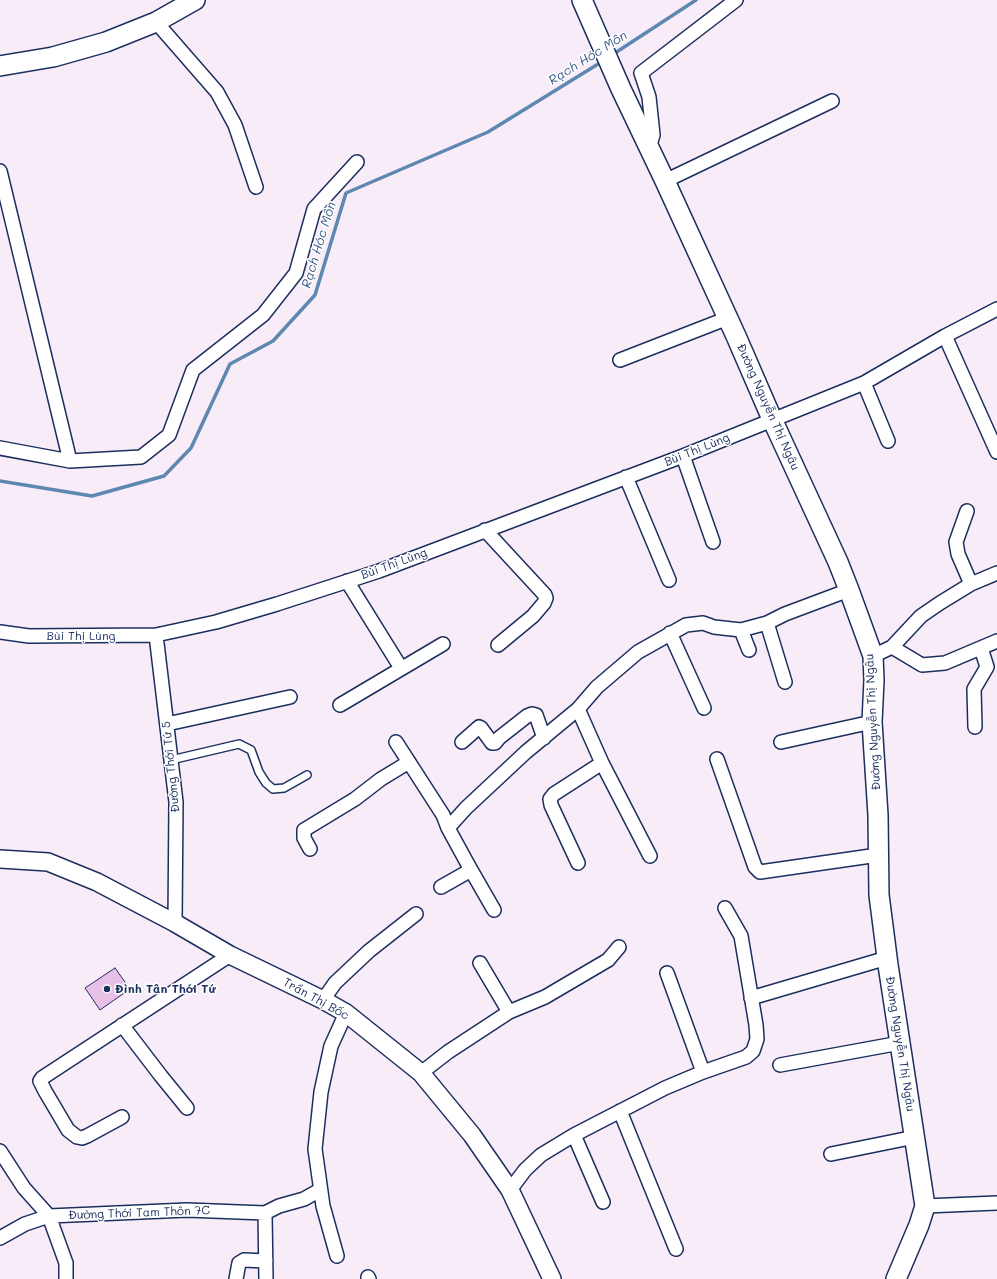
<!DOCTYPE html>
<meta charset="utf-8">
<style>
body{margin:0}
canvas{display:block;background:#f8ecf8}
</style>
<canvas width="997" height="1279"></canvas>
<script>
const c = document.querySelector('canvas').getContext('2d');
c.lineJoin = 'round';
const shape = rows => new Path2D(rows.map(r => 'M' + r).join(''));
function stroke(path, color, width, dash) { c.strokeStyle = color; c.lineWidth = width; c.lineCap = dash ? 'butt' : 'round'; c.setLineDash(dash || []); c.stroke(path); }
function fill(path, color) { c.fillStyle = color; c.fill(path, 'evenodd'); }
function drawText(font, color, halo, rows, align = 'center') {
  c.font = font + ' Mali,sans-serif'; c.lineWidth = 3; c.setLineDash([]); c.textBaseline = 'middle'; c.strokeStyle = halo; c.fillStyle = color; for (const [text, x, y, turn = 0] of rows) {
    c.save(); c.translate(x, y); c.rotate((+turn || 0) * Math.PI / 180); c.textAlign = isNaN(turn) ? turn : align; if (halo) c.strokeText(text, 0, 0); c.fillText(text, 0, 0); c.restore();
  }
}
stroke(shape([
 [612,55,696,0],
 [0,481,92,496,164,476,191,448,230,364,273,341,315,295,346,193,488,132,603,61]
]), '#5e87b1', 3.5);
const building = shape([
 [115,968,130,989,100,1010,85,988,115,968]
]);
fill(building, '#e7bfe7');
stroke(building, '#1b2f5e', 1);
const service = shape([
 [171,760,239,744,251,750,259,772,266,783,273,789,284,788,307,775]
]);
const minor = shape([
 [156,22,217,92,235,125,256,187],
 [649,148,653,135,649,97,641,73,736,0],
 [0,171,70,461],
 [665,181,832,101],
 [945,336,997,452],
 [620,360,728,318],
 [864,383,888,441],
 [0,448,70,461,141,457,169,435,193,370,263,315,296,273,314,209,357,162],
 [683,456,713,542],
 [626,477,669,580],
 [967,511,956,542,958,554,971,584],
 [485,530,545,595,546,598,544,603,533,616,498,645],
 [347,581,401,668],
 [767,623,785,682],
 [741,630,749,650],
 [0,632,29,636,156,635,216,622,277,604,379,571,683,456,864,383,945,336,997,309],
 [670,633,704,708],
 [156,635,176,802,175,923],
 [892,647,922,665,945,663,997,641],
 [873,656,892,647,921,616,940,603,971,584,997,573],
 [340,705,443,644],
 [578,709,602,763,650,856],
 [167,724,290,697],
 [975,727,974,689,987,667,981,648],
 [396,742,443,815,448,828],
 [462,742,479,727,481,728,492,743,495,743,499,738,527,716,532,714,536,715,544,738],
 [781,742,872,722],
 [717,759,755,867,760,872,878,855],
 [310,849,304,838,304,830,355,799,381,779,409,762],
 [578,863,551,805,550,799,554,794,602,763],
 [471,870,494,910],
 [441,887,471,870,448,828,466,808,526,752,578,709,597,687,638,652,686,625,703,623,714,627,741,630,767,623,785,614,849,590],
 [480,963,509,1012],
 [667,973,703,1072],
 [751,998,887,958],
 [323,1000,335,983,369,951,416,914],
 [122,1025,161,1076,187,1108],
 [780,1065,900,1043],
 [421,1073,448,1052,509,1012,545,997,608,960,619,947],
 [620,1111,676,1249],
 [122,1117,87,1136,82,1138,77,1137,68,1130,45,1091,40,1081,42,1078,230,955],
 [574,1135,603,1202],
 [0,1151,24,1188,49,1216,66,1263,66,1279],
 [831,1154,915,1137],
 [510,1190,525,1170,541,1155,574,1135,665,1088,703,1072,746,1057,753,1051,757,1039,756,1025,741,936,725,908],
 [925,1206,997,1203],
 [265,1213,266,1279],
 [0,1238,25,1224,49,1216,187,1210,265,1213,279,1206,304,1199,320,1190],
 [337,1256,323,1206,315,1149,321,1092,331,1046,346,1013],
 [368,1277,369,1279],
 [236,1279,239,1263,244,1260,266,1261]
]);
const tertiary = shape([
 [0,859,48,862,97,882,175,923,230,955,323,1000,346,1013,421,1073,472,1135,510,1190,552,1279]
]);
const secondary = shape([
 [582,0,621,89,665,181,736,336,772,419,838,562,849,590,873,656,874,680,872,722,878,815,879,895,888,965,925,1206,919,1225,896,1279],
 [0,66,53,57,106,42,156,22,195,0]
]);
stroke(service, '#1b2f5e', 10);
stroke(minor, '#1b2f5e', 16);
stroke(tertiary, '#1b2f5e', 20);
stroke(secondary, '#1b2f5e', 22);
stroke(service, '#fff', 7);
stroke(minor, '#fff', 13);
stroke(tertiary, '#fff', 17);
stroke(secondary, '#fff', 19);
for (const [x, y, r, color] of [
 [107,989,4,"#1b2f5e"]
]) { const dot = new Path2D(); dot.arc(x, y, r, 0, 2 * Math.PI); c.fillStyle = color; c.fill(dot); stroke(dot, '#fff', 1.5); }
drawText('12px', '#1b2f5e', '#fff', [
 ["Đường Nguyễn Thị Ngâu",768,407,66],
 ["Bùi Thị Lùng",697,450,-22],
 ["Bùi Thị Lùng",394,564,-20],
 ["Bùi Thị Lùng",81,636],
 ["Đường Nguyễn Thị Ngâu",873,722,-93],
 ["Đường Thới Tứ 5",171,767,-96],
 ["Trần Thị Bốc",316,999,29],
 ["Đường Nguyễn Thị Ngâu",900,1044,81],
 ["Đường Thới Tam Thôn 7C",139,1213,-2]
]);
drawText('bold 12px', '#1b2f5e', '#fff', [
 ["Đình Tân Thới Tứ",115,989]
], 'left');
drawText('italic 13px', '#3c5b87', '#fff', [
 ["Rạch Hóc Môn",588,58,-32],
 ["Rạch Hóc Môn",319,245,-73]
]);
</script>
